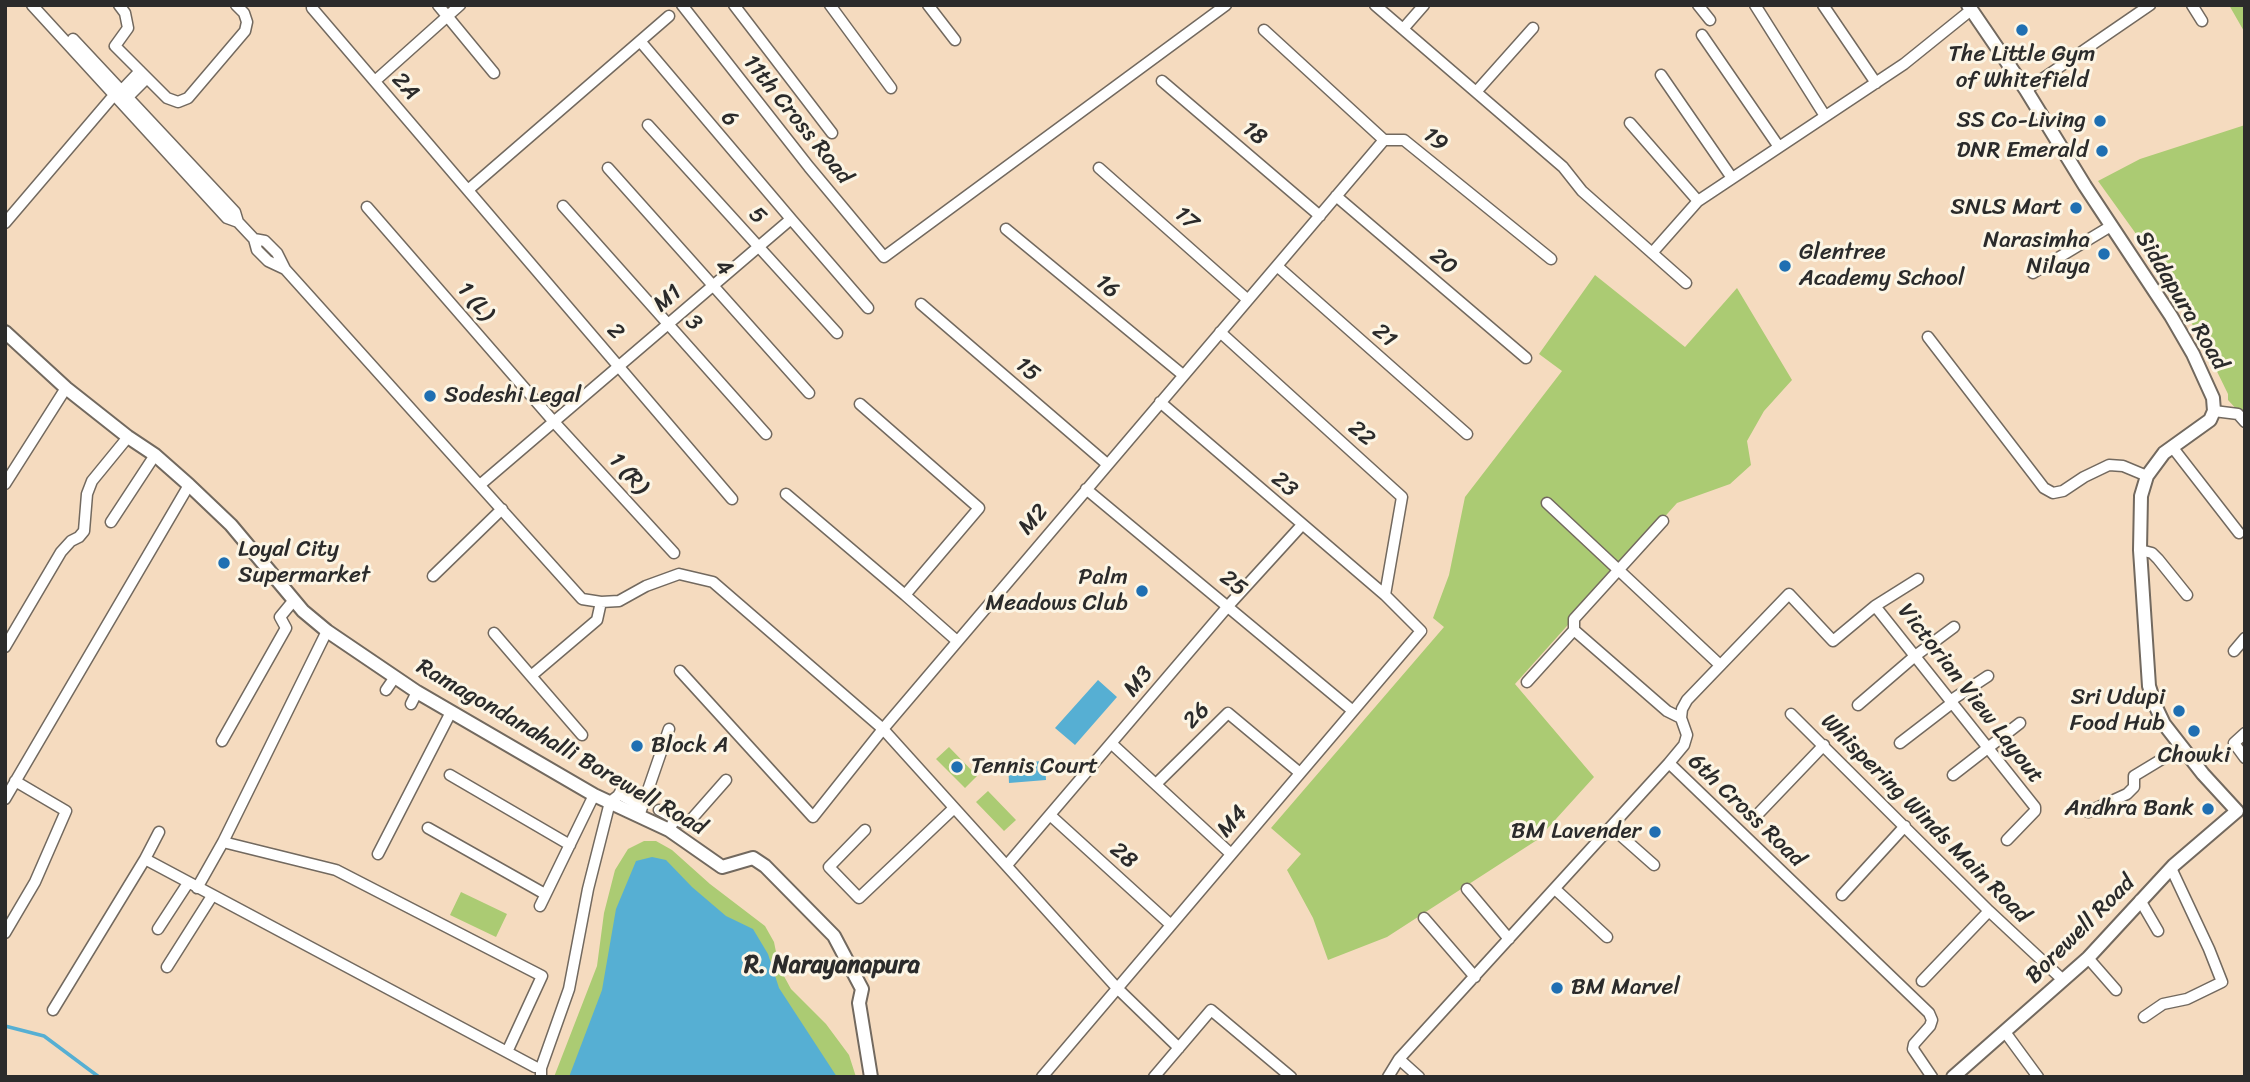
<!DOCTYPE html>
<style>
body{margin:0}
#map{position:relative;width:2250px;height:1082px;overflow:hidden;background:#f5dbbf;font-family:Sriracha,sans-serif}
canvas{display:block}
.frame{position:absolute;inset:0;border:7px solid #2b2b2b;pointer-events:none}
</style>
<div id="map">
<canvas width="2250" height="1082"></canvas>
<div class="frame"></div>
</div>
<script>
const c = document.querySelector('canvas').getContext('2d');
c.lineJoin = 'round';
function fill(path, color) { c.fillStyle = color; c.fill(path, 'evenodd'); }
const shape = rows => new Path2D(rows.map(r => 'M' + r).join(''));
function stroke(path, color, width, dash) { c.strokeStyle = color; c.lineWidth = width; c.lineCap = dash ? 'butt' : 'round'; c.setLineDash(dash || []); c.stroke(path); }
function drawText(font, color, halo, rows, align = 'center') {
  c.font = font + ' Sriracha,sans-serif'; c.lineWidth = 6; c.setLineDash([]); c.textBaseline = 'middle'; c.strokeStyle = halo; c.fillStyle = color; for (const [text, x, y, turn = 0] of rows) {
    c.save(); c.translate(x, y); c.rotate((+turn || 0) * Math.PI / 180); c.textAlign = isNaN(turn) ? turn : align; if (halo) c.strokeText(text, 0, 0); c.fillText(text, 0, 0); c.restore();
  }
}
fill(shape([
 [2229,5,2245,5,2245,33],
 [2245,125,2245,408,2240,413,2228,400,2228,394,2207,351,2162,270,2098,181,2140,159],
 [1595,275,1685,347,1737,288,1792,380,1764,411,1747,441,1751,465,1730,484,1677,503,1515,684,1594,777,1537,840,1387,937,1328,960,1313,918,1287,870,1301,854,1271,828,1444,627,1433,618,1449,575,1465,497,1562,371,1539,354],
 [949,747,977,776,965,788,936,759],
 [988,791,1016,820,1004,831,976,802],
 [644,841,656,841,672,850,710,884,765,926,774,942,779,967,791,989,826,1024,849,1055,856,1077,554,1077,597,966,604,913,615,870,628,849],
 [461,892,507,914,496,937,450,915]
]), '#abcb73');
fill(shape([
 [1098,680,1117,697,1075,745,1055,728],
 [1045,761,1046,780,1009,783,1008,763],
 [652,857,666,860,692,887,726,916,753,929,768,954,779,988,837,1077,569,1077,602,990,616,909,636,861]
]), '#56afd3');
stroke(shape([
 [5,1026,44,1036,99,1077]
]), '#56afd3', 3.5);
const minor = shape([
 [32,5,227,218,238,222,254,239,257,250,268,261,285,269],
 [119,5,125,13,128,28,115,46,167,98,178,102,188,98,245,31,247,22,244,13,236,5],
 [438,5,494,73],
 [682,5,809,167,884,257,1226,5],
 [734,5,832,133],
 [830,5,891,88],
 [928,5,955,40],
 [1375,5,1563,167,1582,191,1686,283],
 [1698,5,1710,20],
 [1755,5,1825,116],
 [1823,5,1876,83],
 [2192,5,2202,21],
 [312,8,732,499],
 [1403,29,1424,5],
 [1264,30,1384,140,1404,140,1551,259],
 [1702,35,1779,147],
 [73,39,235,212,238,222],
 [640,41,791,219],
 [1661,75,1732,178],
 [375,81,460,5],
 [1162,81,1320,216],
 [122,90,140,71],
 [2026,90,2150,5],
 [1476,92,1533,28],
 [128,97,147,78],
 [1630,123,1698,201],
 [648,125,837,333],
 [608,168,809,393],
 [1099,168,1248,300],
 [468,190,669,16],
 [1336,196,1526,358],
 [563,206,766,434],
 [367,207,554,422,674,553],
 [5,223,115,94],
 [1006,229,1183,375],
 [254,239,265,241,277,253,285,269,582,599,601,602,619,601,646,586,679,574,713,582,883,729,1384,140],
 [1652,253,1698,201,1904,64,1971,10],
 [1277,266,1467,434],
 [2033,273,2111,226],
 [921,304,1107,464],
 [1220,332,1402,497,1385,595],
 [1928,337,2044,488,2053,493,2063,491,2084,477,2109,465,2123,466,2147,476],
 [860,404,979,508,905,595,957,641],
 [2214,411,2238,414,2245,422],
 [2173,448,2239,533],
 [5,484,66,388],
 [481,484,791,219,868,308],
 [1086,489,1353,711],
 [786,494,905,595],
 [1547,503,1720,665],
 [1663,521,1574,619,1574,630,1667,711,1681,718],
 [111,522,155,455],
 [2140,550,2152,553,2158,559,2187,595],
 [433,576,502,509],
 [1875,606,1918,579],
 [494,633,531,676],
 [5,647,61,552,71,541,79,537,84,531,87,494,92,481,128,437],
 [2234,651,2245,638],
 [680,671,813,817,883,729,1117,988,1179,1048],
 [1527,682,1574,630],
 [386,690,395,677],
 [1950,701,1988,676],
 [411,704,417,692],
 [1858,705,1915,656,1954,627],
 [1791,714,1989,911,2063,980],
 [2245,733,2234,743,2245,758],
 [582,735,531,676,597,620,601,602],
 [222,741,286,628,280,617,294,600],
 [1900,743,1952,703],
 [1112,744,1231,854],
 [1669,763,1684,745,1687,735,1681,718,1682,709,1687,700,1789,594,1833,641,1875,606,2035,807,2035,811,2007,840],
 [450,775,570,845],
 [1953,775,2020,723],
 [1156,784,1228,713,1300,773],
 [619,794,642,807],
 [5,799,189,485],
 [659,810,675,819],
 [2088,812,2127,794,2134,787,2134,776,2182,747],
 [1758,814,1824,745],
 [1050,815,1171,925],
 [639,816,669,729],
 [1611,827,1654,865],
 [428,828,545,894],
 [669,830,675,819,681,822,689,822,726,780],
 [865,830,829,867,859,898,953,809],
 [223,842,336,870,542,976,507,1052],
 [378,854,451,712],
 [145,859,159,832],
 [1007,865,1229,605,1301,526],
 [197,888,223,842,327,631],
 [1467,889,1509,939],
 [1555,889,1607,937],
 [1842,895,1905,826],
 [2140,900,2158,931],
 [540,906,594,795],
 [1424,918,1475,977],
 [158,929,188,883],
 [5,933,35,882,66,811,15,781],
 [2088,958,2116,990],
 [167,967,212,896],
 [1922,981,1989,911],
 [53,1010,145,859,535,1067],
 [2144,1017,2163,1004,2187,999,2222,982,2209,949,2171,868],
 [2005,1032,2038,1077],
 [541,1077,541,1068,569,989,588,889,610,802,619,795,622,787],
 [1042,1077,1421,631,1385,595,1160,402],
 [1154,1077,1211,1010,1291,1077],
 [1388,1077,1399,1059],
 [1419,1077,1399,1059,1669,763,1929,1013,1932,1020,1930,1026,1914,1044,1913,1049,1932,1077]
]);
const tertiary = shape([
 [1968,5,2026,90,2085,186,2171,316,2193,354,2213,398,2214,411,2210,420,2164,453,2147,476,2141,496,2140,550,2149,686,2155,705,2164,724,2203,774,2237,811],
 [5,332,66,388,128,437,155,455,189,485,231,525,303,611,327,631,417,692,594,795,669,830,722,867,753,858,765,866,834,936,862,989,859,1003,871,1077],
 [1953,1077,2088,958,2174,865,2237,811]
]);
stroke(minor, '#72695f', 13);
stroke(tertiary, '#72695f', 16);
stroke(minor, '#fff', 10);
stroke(tertiary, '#fff', 12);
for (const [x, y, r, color] of [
 [2022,30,7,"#1f6fb2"],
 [2100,121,7,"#1f6fb2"],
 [2102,151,7,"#1f6fb2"],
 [2076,208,7,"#1f6fb2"],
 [2104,254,7,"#1f6fb2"],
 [1785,266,7,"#1f6fb2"],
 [430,396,7,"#1f6fb2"],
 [224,563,7,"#1f6fb2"],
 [1142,591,7,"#1f6fb2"],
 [2179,711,7,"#1f6fb2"],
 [2194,731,7,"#1f6fb2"],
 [637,746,7,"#1f6fb2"],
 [957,767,7,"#1f6fb2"],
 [2208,809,7,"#1f6fb2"],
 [1655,832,7,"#1f6fb2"],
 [1557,988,7,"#1f6fb2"]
]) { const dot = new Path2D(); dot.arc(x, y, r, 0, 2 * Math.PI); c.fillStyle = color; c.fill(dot); stroke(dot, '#fcf5e5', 2.5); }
drawText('23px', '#2b2b2b', '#fcf5e5', [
 ["The Little Gym",2022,55,"center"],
 ["of Whitefield",2022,81,"center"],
 ["SS Co-Living",2086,121],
 ["DNR Emerald",2088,151],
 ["SNLS Mart",2062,208],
 ["Narasimha",2090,241],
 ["Nilaya",2090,267],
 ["Glentree",1799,253,"left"],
 ["Academy School",1799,279,"left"],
 ["Sodeshi Legal",444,396,"left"],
 ["Loyal City",238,550,"left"],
 ["Supermarket",238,576,"left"],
 ["Palm",1128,578],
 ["Meadows Club",1128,604],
 ["Sri Udupi",2165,698],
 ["Food Hub",2165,724],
 ["Block A",651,746,"left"],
 ["Chowki",2194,756,"center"],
 ["Tennis Court",971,767,"left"],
 ["Andhra Bank",2194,809],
 ["BM Lavender",1641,832],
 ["BM Marvel",1571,988,"left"]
], 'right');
drawText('23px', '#2b2b2b', '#fcf5e5', [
 ["2A",405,87,49],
 ["6",729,119,49],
 ["11th Cross Road",797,120,51],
 ["18",1254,134,40],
 ["19",1435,140,39],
 ["5",757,216,48],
 ["17",1186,219,42],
 ["20",1443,262,40],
 ["4",723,268,48],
 ["16",1107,287,40],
 ["M1",668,299,-41],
 ["Siddapura Road",2181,301,59],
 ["1 (L)",475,302,49],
 ["3",693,323,48],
 ["2",615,332,49],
 ["21",1384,336,41],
 ["15",1027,370,41],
 ["22",1361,434,42],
 ["1 (R)",628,474,48],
 ["23",1284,485,41],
 ["M2",1034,520,-49],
 ["25",1233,584,39],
 ["M3",1139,682,-50],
 ["Victorian View Layout",1970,694,52],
 ["26",1197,716,-45],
 ["Ramagondanahalli Borewell Road",561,748,30],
 ["6th Cross Road",1746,811,44],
 ["Whispering Winds Main Road",1925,819,45],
 ["M4",1233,822,-49],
 ["28",1123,856,42],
 ["Borewell Road",2081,930,-45]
]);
drawText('bold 24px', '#2b2b2b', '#fcf5e5', [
 ["R. Narayanapura",832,966]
]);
</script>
